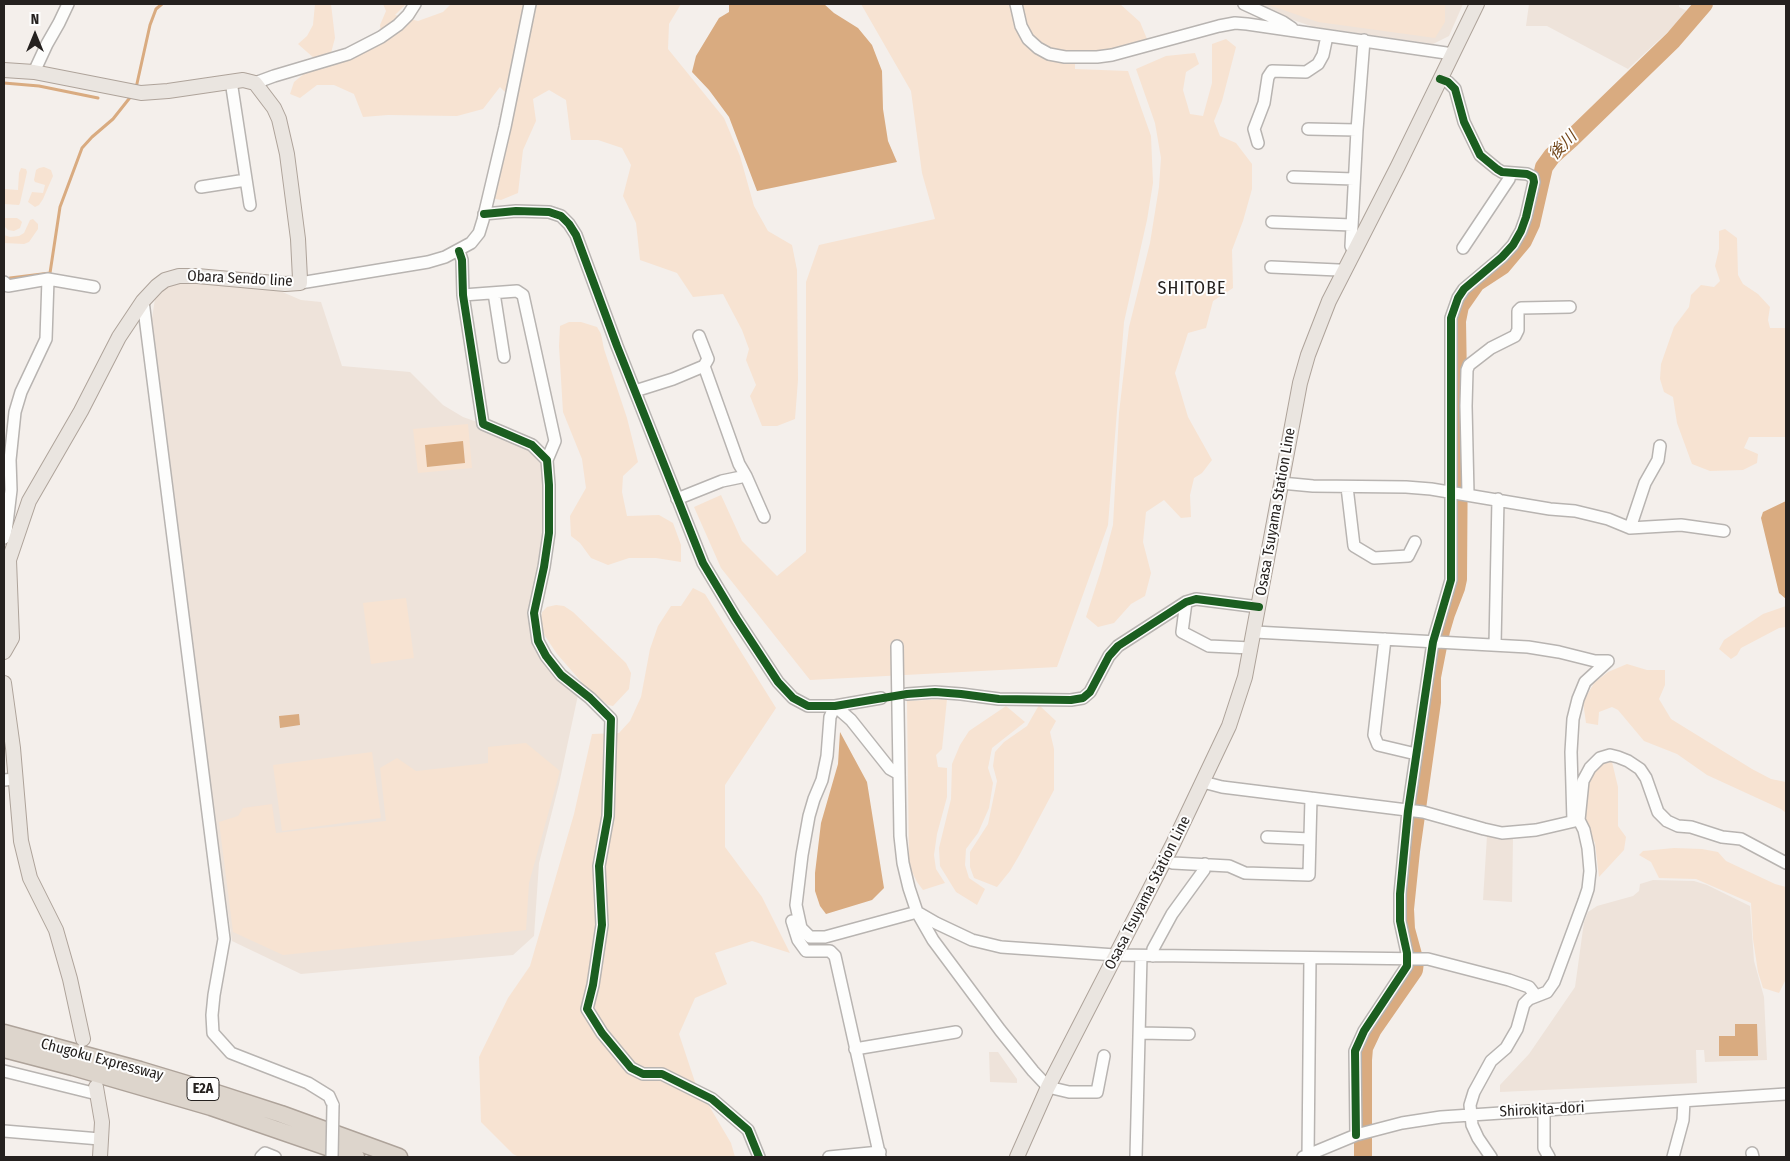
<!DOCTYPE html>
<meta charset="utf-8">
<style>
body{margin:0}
#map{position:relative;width:1790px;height:1161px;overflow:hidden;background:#f4efeb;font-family:"Fira Sans Condensed",sans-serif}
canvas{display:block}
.frame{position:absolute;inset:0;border:5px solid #25211f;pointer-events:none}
.north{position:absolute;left:10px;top:10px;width:50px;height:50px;-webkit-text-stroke:4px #fefefe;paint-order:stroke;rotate:0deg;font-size:14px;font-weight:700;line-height:20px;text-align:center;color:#25211f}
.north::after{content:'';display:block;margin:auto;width:18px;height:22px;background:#25211f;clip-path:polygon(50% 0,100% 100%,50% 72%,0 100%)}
</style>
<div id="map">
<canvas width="1790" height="1161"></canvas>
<div class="frame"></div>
<div class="north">N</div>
</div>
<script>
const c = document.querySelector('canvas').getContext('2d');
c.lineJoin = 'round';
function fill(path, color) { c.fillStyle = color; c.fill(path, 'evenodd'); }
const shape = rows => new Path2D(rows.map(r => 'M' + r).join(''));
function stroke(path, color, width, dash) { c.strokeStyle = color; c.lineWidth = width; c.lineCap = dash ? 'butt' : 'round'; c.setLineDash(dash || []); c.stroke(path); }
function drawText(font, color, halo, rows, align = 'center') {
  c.font = font + ' "Fira Sans Condensed","Noto Sans JP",sans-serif'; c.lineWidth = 4; c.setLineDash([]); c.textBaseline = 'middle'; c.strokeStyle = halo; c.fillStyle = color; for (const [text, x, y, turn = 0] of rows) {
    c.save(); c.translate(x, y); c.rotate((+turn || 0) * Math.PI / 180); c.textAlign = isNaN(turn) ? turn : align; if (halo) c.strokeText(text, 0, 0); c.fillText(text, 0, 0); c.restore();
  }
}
fill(shape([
 [1252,4,1463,4,1449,36,1433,44,1314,27,1287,18],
 [1529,4,1679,4,1679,7,1689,12,1628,69,1547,26,1526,26],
 [181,281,273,288,301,300,321,302,342,366,410,372,443,405,463,417,483,424,539,450,550,493,534,628,578,695,559,784,539,863,534,936,513,955,301,974,232,941,208,774,152,338,152,318,155,299,165,287],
 [1487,836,1513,838,1512,902,1483,900],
 [1653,880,1694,881,1707,885,1750,906,1754,961,1764,997,1767,1060,1705,1062,1704,1050,1696,1050,1697,1083,1500,1092,1500,1085,1529,1054,1575,987,1584,922,1588,912,1597,906,1633,896,1639,891,1640,884],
 [989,1052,998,1052,1017,1079,1017,1083,990,1082]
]), '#eee3da');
fill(shape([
 [315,4,331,4,335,38,331,53,315,59,298,44,307,36,313,25],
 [383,4,406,4,395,15,418,21,443,12,451,4,681,4,669,24,668,49,724,118,740,156,754,206,768,231,792,245,797,270,798,380,795,419,777,426,762,426,750,396,756,385,746,360,749,349,742,330,723,294,693,297,677,273,640,260,636,223,623,196,631,165,622,148,598,140,571,140,566,100,549,90,533,99,536,121,523,150,518,193,501,200,485,197,507,94,500,87,483,109,457,116,388,115,363,117,354,94,334,85,317,85,300,98,290,94,294,82,305,73,370,49,382,41,380,25,386,11],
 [861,4,1120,4,1140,22,1147,39,1119,47,1098,51,1075,52,1075,69,1128,71,1151,136,1153,183,1147,220,1124,322,1108,525,1057,667,810,680,721,568,694,507,721,495,742,541,777,576,806,552,806,282,819,245,935,219,922,173,911,91],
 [1266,4,1445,4,1445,22,1435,38,1318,22],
 [1226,39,1236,47,1222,101,1214,121,1220,136,1236,143,1252,164,1252,189,1243,221,1232,250,1233,288,1213,301,1206,328,1188,333,1175,373,1188,417,1212,460,1202,473,1194,478,1190,495,1191,517,1181,518,1164,500,1146,512,1143,542,1151,573,1145,596,1131,604,1114,623,1098,627,1086,617,1101,570,1113,525,1119,413,1129,327,1150,243,1159,187,1161,158,1155,123,1136,69,1166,56,1195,53,1199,64,1186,72,1183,90,1190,114,1203,116,1212,83,1212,44],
 [44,167,51,170,53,176,43,199,39,205,35,207,28,202,32,192,43,193,45,185,35,182,34,180,36,170,39,168],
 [21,168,26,169,27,172,20,203,19,205,4,204,4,189,18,190,19,173],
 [4,218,17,218,20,220,22,222,20,228,14,231,8,230,4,226],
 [33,219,38,224,38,229,29,242,24,244,4,243,4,235,10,237,19,236,24,233,30,220],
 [1725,229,1737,238,1738,275,1743,284,1758,294,1770,307,1768,320,1770,328,1786,328,1786,437,1749,437,1744,448,1758,454,1757,463,1743,470,1710,471,1692,464,1677,423,1673,397,1664,392,1660,379,1661,364,1674,327,1689,307,1691,295,1701,285,1714,287,1720,281,1715,266,1719,249,1719,231],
 [569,322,581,322,597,327,601,334,604,349,627,418,638,462,623,476,622,492,627,516,659,515,673,523,681,545,681,562,656,558,629,558,608,565,591,558,580,543,571,536,570,516,586,488,582,459,563,412,559,346,560,326],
 [468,424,472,468,418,473,413,429],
 [693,588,705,594,776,708,725,785,725,847,762,897,790,953,752,941,715,953,727,984,695,998,679,1034,695,1082,731,1143,735,1157,519,1157,513,1154,481,1122,479,1057,508,998,530,966,574,814,592,734,619,733,630,721,641,697,650,649,658,626,671,606,681,606],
 [406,598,414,658,371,664,363,603],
 [556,605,564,606,573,612,626,663,631,673,629,689,613,706,608,705,585,686,557,654,543,633,541,619,542,612,547,607],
 [1786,606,1786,627,1779,628,1741,648,1737,655,1731,659,1719,649,1724,640,1763,614],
 [1627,664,1647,670,1665,670,1665,685,1659,699,1671,719,1752,769,1771,779,1786,782,1786,813,1781,809,1707,775,1677,754,1644,741,1618,710,1612,707,1599,712,1598,725,1586,723,1583,702,1594,683,1608,672],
 [947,699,942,749,936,755,938,767,947,768,947,797,937,834,934,855,936,869,945,883,923,890,917,882,909,866,907,701],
 [1039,705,1056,721,1050,732,1054,749,1054,790,1020,854,1010,871,997,887,974,878,970,867,970,852,988,824,997,781,993,766,995,752,1004,742,1027,726],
 [1006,706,1025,722,992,748,988,768,993,783,989,808,978,833,966,849,965,865,969,878,985,889,977,905,956,892,940,866,939,848,951,799,952,764,960,745,969,731],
 [526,743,560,771,529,883,526,930,283,955,233,932,219,822,238,816,243,808,272,804,276,833,386,821,380,768,397,758,416,771,488,763,488,747],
 [372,752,381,818,282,831,273,765],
 [1612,762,1618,787,1618,826,1626,837,1624,850,1599,877,1595,843,1584,822,1586,782,1597,765],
 [1674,848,1702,849,1718,852,1726,861,1775,884,1786,887,1786,979,1779,993,1763,988,1758,972,1753,939,1751,903,1696,879,1659,878,1651,862,1639,855,1643,851]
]), '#f7e3d2');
fill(shape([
 [729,4,824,4,834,13,858,28,872,45,882,71,883,109,888,141,897,162,757,191,729,117,709,90,692,72,696,56,719,18,729,12],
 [463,441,465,463,427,467,425,445],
 [1786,501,1786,599,1779,593,1761,518,1763,512],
 [299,714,300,725,280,728,279,716],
 [840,732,867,782,884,888,872,900,826,914,820,906,815,891,815,873,821,823,838,764],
 [1735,1024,1757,1024,1758,1056,1719,1056,1719,1036,1735,1036]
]), '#d9ab80');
stroke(shape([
 [4,83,39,86,98,98],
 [136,88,150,25,156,9,162,4],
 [6,281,10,278,50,273,60,207,82,148,92,137,113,119,132,95]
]), '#d9ab80', 3);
stroke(shape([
 [1363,1157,1363,1060,1364,1048,1373,1029,1414,970,1415,962,1406,929,1405,909,1411,851,1432,702,1432,677,1441,631,1446,614,1456,588,1458,579,1459,439,1457,321,1460,306,1476,283,1502,266,1523,241,1531,224,1544,167,1552,156,1571,139,1673,40,1704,4]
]), '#d9ab80', 18);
const minor = shape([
 [1016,4,1021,26,1028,39,1038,48,1049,54,1065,57,1097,57,1112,55,1219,26,1235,23,1247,24,1453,54],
 [1244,4,1283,22,1292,28],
 [34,72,47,44,59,23,68,4],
 [231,81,250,205],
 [255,83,274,76,348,54,381,37,398,25,408,15,415,4],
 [1308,129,1357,130],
 [1258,143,1254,129,1264,103,1268,77,1272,71,1306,72,1318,64,1323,55,1327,36],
 [1293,177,1354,179],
 [201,187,246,180],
 [484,214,516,211,549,212,561,216,569,224,576,235,617,346,703,563,736,618,778,682,793,698,808,706,835,706,881,698],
 [1272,222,1352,225],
 [1463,248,1509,179,1510,173],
 [459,251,462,260,463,295,483,424,532,445,547,460,549,485,549,533,544,567,534,613,538,641,546,656,561,675,590,698,611,719,608,816,599,866,602,925,593,985,587,1009,602,1033,631,1068,643,1074,662,1074,712,1099,748,1130,759,1157],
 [1354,253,1351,246,1357,130,1364,40],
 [1271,267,1338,270,1344,271],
 [48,279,94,287],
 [4,282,8,286,48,279,46,339,21,392,15,412,10,460,11,490,6,532,4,538],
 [300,283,428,262,445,257,471,243,479,233,483,220,505,127,530,4],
 [494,293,504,357],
 [463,295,517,291,523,295,555,441,547,460],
 [143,301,224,939,214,995,212,1015,213,1033,231,1053,308,1083,329,1096,333,1105],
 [699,336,708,359,704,366],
 [635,391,673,379,704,366,739,464,746,476],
 [1281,483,1313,486,1406,487,1431,489,1550,509,1575,511,1608,519,1630,528,1681,525,1724,531],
 [1347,487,1354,546,1374,558,1408,556,1415,542],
 [1468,494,1466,406,1467,370,1469,365,1491,348,1515,336,1518,330,1518,311,1521,308,1570,307],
 [677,499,722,481,746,476,764,517],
 [1630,528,1645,483,1658,460,1660,446],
 [1186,602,1182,632,1209,646,1251,648],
 [1255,632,1528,647,1559,652,1595,661,1608,661],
 [1385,639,1374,735,1378,745,1416,754],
 [1495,645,1498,499],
 [897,646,900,836,903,863,909,888,917,912,933,940,1000,1030,1033,1071,1048,1087,1069,1092,1097,1092,1104,1056],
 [907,694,935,692,961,694,999,699,1071,700,1083,698,1090,692,1109,656,1118,646,1186,602,1196,599,1259,607],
 [835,706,830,717,827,756,822,780,814,799,809,816,802,855,796,905,801,928,810,937,825,937,917,912,936,923,972,940,1001,947,1115,955,1428,959,1509,980,1529,987,1536,996],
 [835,706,851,720,890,769,899,774],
 [4,780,15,779],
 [1203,782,1222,787,1423,812,1484,829,1502,833,1536,830,1579,820],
 [1573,821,1571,752,1573,719,1578,699,1585,682,1608,661],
 [1267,837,1310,839],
 [1164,860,1173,863,1229,866,1245,873,1309,875,1311,798],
 [792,921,798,940,806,951,830,951,835,956,880,1157],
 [1153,956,1153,949,1172,914,1204,870,1205,864],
 [1140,1033,1189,1034],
 [855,1049,956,1032],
 [4,1071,97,1094],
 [1544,1110,1544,1148,1549,1157],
 [4,1131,100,1139],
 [1356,1135,1355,1051,1364,1031,1407,966,1407,953,1400,921,1400,894,1408,811,1433,642,1451,580,1451,318,1458,298,1464,289,1502,257,1513,245,1521,231,1526,217,1534,182,1533,177,1527,174,1502,172,1497,169,1480,155,1464,122,1455,89,1448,82,1440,79],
 [1752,1153,1753,1157],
 [261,1157,265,1153,275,1157],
 [829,1157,880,1152],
 [1136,1157,1141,956],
 [1303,1157,1356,1135,1402,1123,1441,1117,1786,1094],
 [1308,1157,1310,958],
 [1491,1157,1478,1138,1472,1125,1470,1105,1474,1092,1491,1061,1506,1048,1517,1029,1524,1004,1529,999,1547,992,1554,982,1584,901,1588,889,1590,871,1588,848,1584,830,1579,820,1583,781,1590,768,1600,758,1610,755,1618,757,1628,761,1640,769,1646,778,1658,812,1667,821,1678,826,1691,827,1722,837,1741,839,1786,863],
 [1673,1157,1683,1120,1684,1101]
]);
const major = shape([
 [4,70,34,72,141,93,168,91,243,80,255,83,274,108,279,119,287,154,298,239,300,279,300,283,285,284,197,276,179,276,165,280,157,286,143,301,119,337,81,411,29,501,9,560,12,638,4,652],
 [4,683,13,748,21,841,30,878,56,930,70,979,83,1039],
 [96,1087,102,1122,100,1157],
 [1017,1157,1048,1087,1173,844,1229,726,1245,677,1300,383,1308,355,1329,301,1398,166,1477,4]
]);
const highway = shape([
 [4,1033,140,1070,213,1092,281,1114,399,1157],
 [4,1049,73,1067,211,1107,356,1157]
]);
stroke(minor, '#b8b4b1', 14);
stroke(major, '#aea39a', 16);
stroke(highway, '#aea39a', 19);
stroke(minor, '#fdfdfc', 11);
stroke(major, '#eae5e0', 14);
stroke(highway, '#ddd5cc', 16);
const minorBridge = shape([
 [332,1157,333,1105]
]);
stroke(minorBridge, '#b8b4b1', 14, []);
stroke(minorBridge, '#fdfdfc', 11);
stroke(shape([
 [484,214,516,211,549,212,561,216,569,224,576,235,617,346,703,563,736,618,778,682,793,698,808,706,835,706,907,694,935,692,961,694,999,699,1071,700,1083,698,1090,692,1109,656,1118,646,1186,602,1196,599,1259,607],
 [459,251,462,260,463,295,483,424,532,445,547,460,549,485,549,533,544,567,534,613,538,641,546,656,561,675,590,698,611,719,608,816,599,866,602,925,593,985,587,1009,602,1033,631,1068,643,1074,662,1074,712,1099,748,1130,759,1157],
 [1356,1135,1355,1051,1364,1031,1407,966,1407,953,1400,921,1400,894,1408,811,1433,642,1451,580,1451,318,1458,298,1464,289,1502,257,1513,245,1521,231,1526,217,1534,182,1533,177,1527,174,1502,172,1497,169,1480,155,1464,122,1455,89,1448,82,1440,79]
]), '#1b5e20', 8);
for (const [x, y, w] of [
 [203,1089,32]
]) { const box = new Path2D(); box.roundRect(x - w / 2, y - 11.5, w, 23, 4); c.fillStyle = '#fefefe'; c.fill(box); stroke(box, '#25211f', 1); }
drawText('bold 14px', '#25211f', null, [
 ["E2A",203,1089]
]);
drawText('15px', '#25211f', '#fefefe', [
 ["Obara Sendo line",240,279,3],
 ["Osasa Tsuyama Station Line",1276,512,-80],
 ["Osasa Tsuyama Station Line",1148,893,-63],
 ["Chugoku Expressway",102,1060,15],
 ["Shirokita-dori",1542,1110,-3]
]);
drawText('italic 16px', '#714519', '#fefefe', [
 ["後川",1563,146,-46]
]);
c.letterSpacing = '1px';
drawText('18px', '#25211f', '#fefefe', [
 ["SHITOBE",1192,289]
]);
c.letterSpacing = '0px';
</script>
